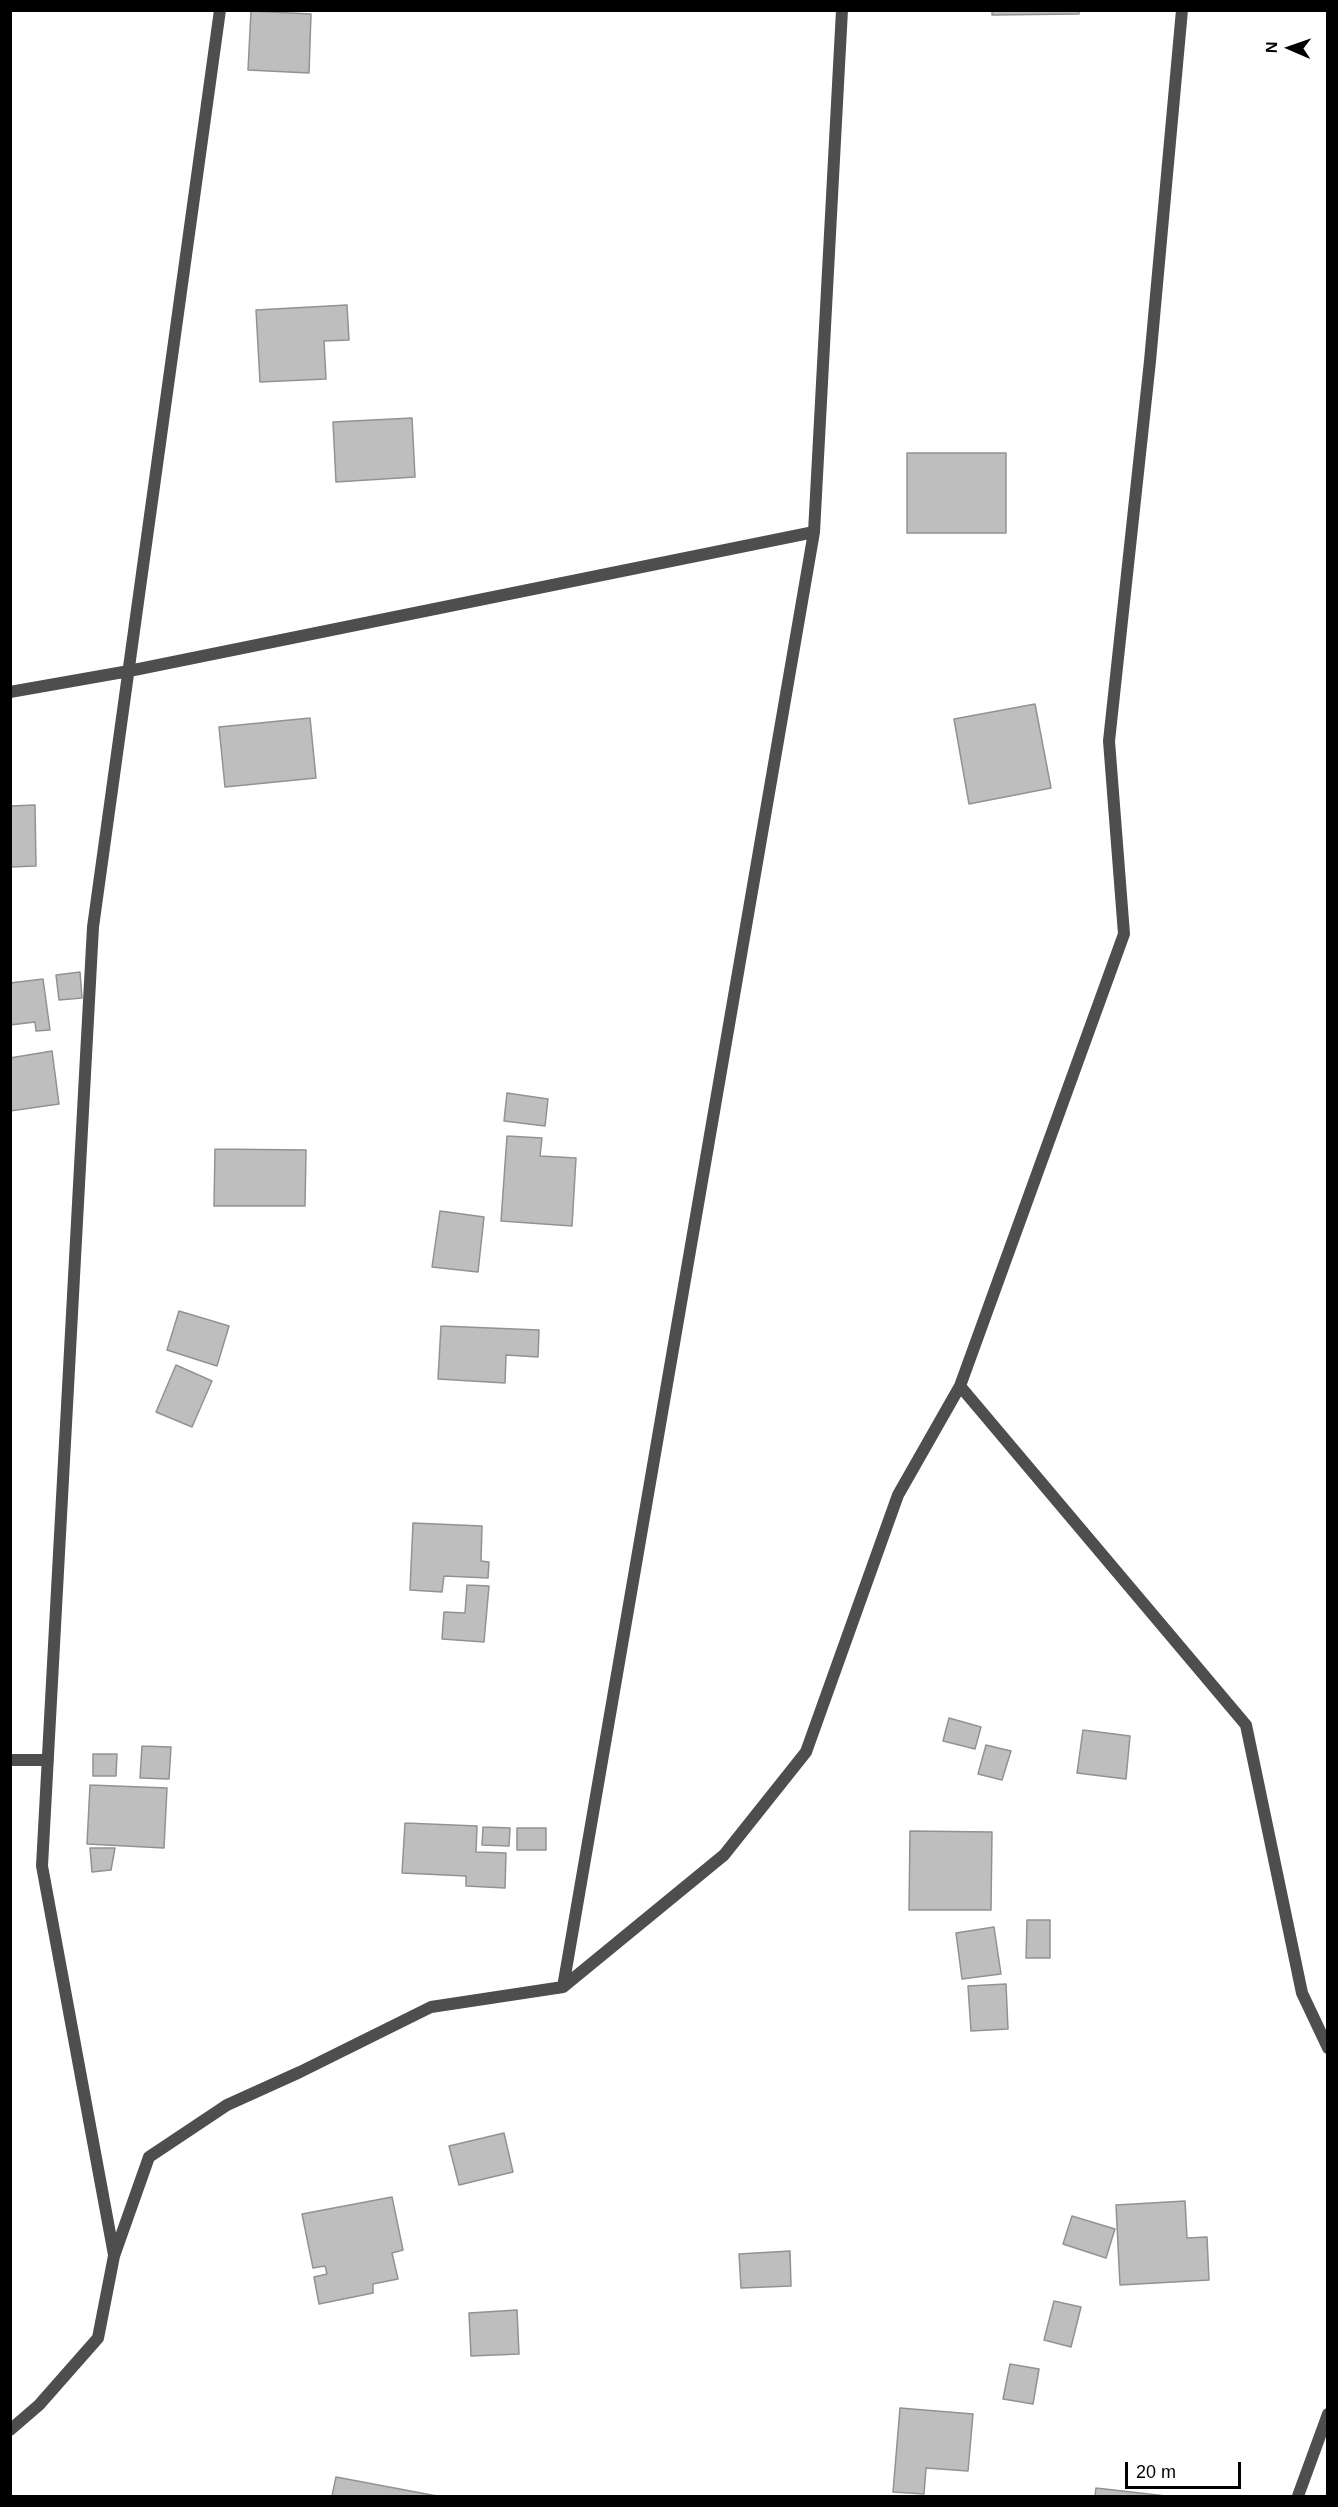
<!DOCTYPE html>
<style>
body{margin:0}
#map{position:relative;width:1338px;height:2507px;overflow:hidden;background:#fff;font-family:Arial,sans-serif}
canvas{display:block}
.frame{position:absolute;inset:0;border:12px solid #000;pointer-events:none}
.north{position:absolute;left:1260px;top:18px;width:60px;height:60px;-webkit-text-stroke:4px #fff;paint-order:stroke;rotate:272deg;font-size:16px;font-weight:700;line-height:24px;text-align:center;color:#000}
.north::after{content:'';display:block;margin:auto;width:21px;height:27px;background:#000;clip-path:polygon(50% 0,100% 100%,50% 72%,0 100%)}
.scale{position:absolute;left:1125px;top:2462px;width:116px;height:27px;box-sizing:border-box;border:3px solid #000;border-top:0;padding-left:8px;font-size:18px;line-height:21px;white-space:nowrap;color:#000;-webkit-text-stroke:4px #fff;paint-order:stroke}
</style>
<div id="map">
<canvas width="1338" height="2507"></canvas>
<div class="frame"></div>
<div class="north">N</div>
<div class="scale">20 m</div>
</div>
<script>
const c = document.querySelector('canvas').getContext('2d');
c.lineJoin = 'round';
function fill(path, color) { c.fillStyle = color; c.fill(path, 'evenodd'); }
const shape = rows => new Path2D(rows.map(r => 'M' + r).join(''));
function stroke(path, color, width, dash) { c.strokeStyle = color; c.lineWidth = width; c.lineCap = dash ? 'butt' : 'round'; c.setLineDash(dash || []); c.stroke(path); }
const building = shape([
 [992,10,1079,10,1079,14,992,15,992,10],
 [251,11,311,14,309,73,248,70,251,11],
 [347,305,349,340,324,341,326,379,260,382,256,310,347,305],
 [412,418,415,477,336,482,333,422,412,418],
 [907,453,1006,453,1006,533,907,533,907,453],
 [1035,704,1051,788,969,804,954,719,1035,704],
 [310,718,316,778,225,787,219,727,310,718],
 [35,805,36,866,10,867,10,806,35,805],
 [80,972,82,998,59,1000,56,975,80,972],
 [43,979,50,1030,36,1031,35,1022,10,1025,10,983,43,979],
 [52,1051,59,1104,10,1111,10,1058,52,1051],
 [507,1093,548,1099,545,1126,504,1121,507,1093],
 [507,1136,542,1138,540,1156,576,1158,572,1226,501,1221,507,1136],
 [215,1149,306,1150,305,1206,214,1206,215,1149],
 [440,1211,484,1217,478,1272,432,1267,440,1211],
 [179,1311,229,1326,217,1366,167,1350,179,1311],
 [441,1326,539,1330,538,1357,506,1355,505,1383,438,1379,441,1326],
 [176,1365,212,1381,192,1427,156,1412,176,1365],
 [413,1523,482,1526,481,1561,489,1562,488,1578,444,1576,442,1592,410,1590,413,1523],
 [467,1585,489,1586,484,1642,442,1639,444,1612,465,1613,467,1585],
 [949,1718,981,1727,975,1749,943,1741,949,1718],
 [1083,1730,1130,1736,1126,1779,1077,1773,1083,1730],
 [986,1745,1011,1751,1002,1780,978,1774,986,1745],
 [142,1746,171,1747,169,1779,140,1778,142,1746],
 [93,1754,117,1754,116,1776,93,1776,93,1754],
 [90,1785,167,1788,164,1848,87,1844,90,1785],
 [405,1823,477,1826,476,1852,506,1853,505,1888,466,1886,466,1876,402,1873,405,1823],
 [483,1827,510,1828,509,1846,482,1845,483,1827],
 [517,1828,546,1828,546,1850,517,1850,517,1828],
 [910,1831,992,1832,991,1910,909,1910,910,1831],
 [90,1848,115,1848,111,1870,92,1872,90,1848],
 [1027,1920,1050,1920,1050,1958,1026,1958,1027,1920],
 [994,1927,1001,1974,962,1979,956,1933,994,1927],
 [1006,1984,1008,2029,971,2031,968,1986,1006,1984],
 [504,2133,513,2172,459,2185,449,2146,504,2133],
 [392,2197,403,2250,392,2253,398,2279,373,2284,373,2293,319,2304,314,2277,327,2274,325,2266,313,2268,302,2214,392,2197],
 [1185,2201,1187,2238,1207,2237,1209,2280,1120,2285,1116,2205,1185,2201],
 [1072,2216,1115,2229,1106,2258,1063,2244,1072,2216],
 [790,2251,791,2286,741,2288,739,2254,790,2251],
 [1054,2301,1081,2307,1071,2347,1044,2340,1054,2301],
 [517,2310,519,2354,471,2356,469,2313,517,2310],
 [1010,2364,1039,2369,1033,2404,1003,2399,1010,2364],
 [900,2408,973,2414,968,2471,926,2468,924,2494,893,2492,900,2408],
 [336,2477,437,2496,332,2496,336,2477],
 [1096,2488,1166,2496,1095,2496,1096,2488]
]);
fill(building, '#bebebe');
stroke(building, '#929292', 1.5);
stroke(shape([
 [10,692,129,671,814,532],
 [960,1386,1246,1725,1302,1993,1328,2048],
 [10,1760,48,1760],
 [563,1987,814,532,842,10],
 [114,2255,42,1866,93,927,220,10],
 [10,2430,39,2405,98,2338,114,2256,149,2157,227,2105,300,2072,431,2007,563,1987,724,1855,806,1752,898,1495,960,1386,1124,934,1109,741,1150,361,1182,10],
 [1298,2496,1328,2414]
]), '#4e4e4e', 12);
</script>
